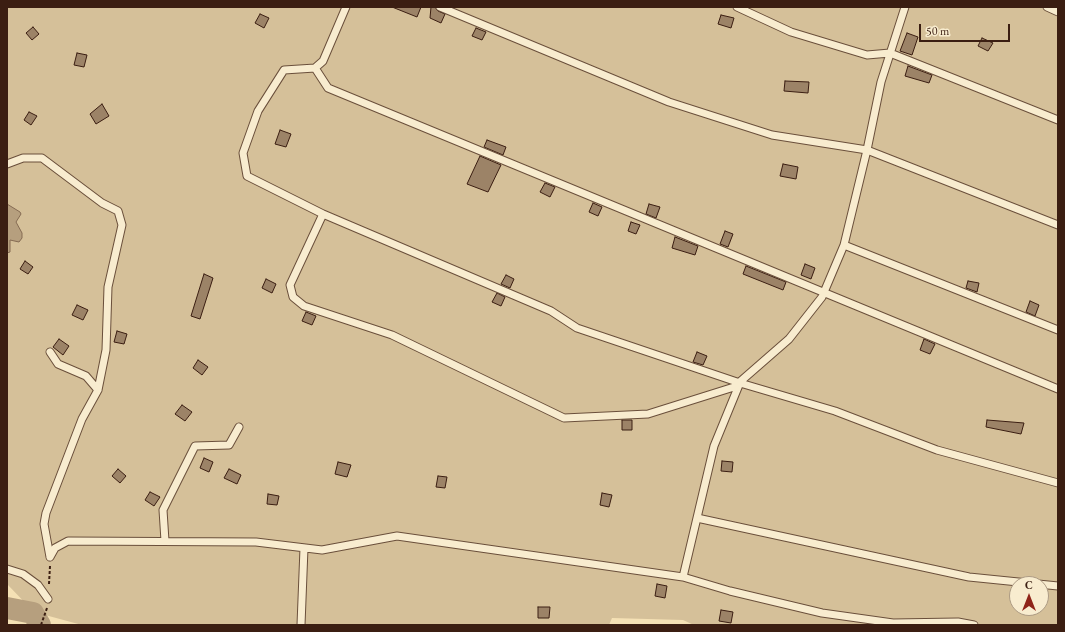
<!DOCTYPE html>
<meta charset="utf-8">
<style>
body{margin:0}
#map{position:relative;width:1065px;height:632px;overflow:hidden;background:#f5e1b5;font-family:"EB Garamond",serif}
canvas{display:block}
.frame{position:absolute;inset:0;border:8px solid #3b1e12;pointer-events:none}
.north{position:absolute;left:1009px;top:576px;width:40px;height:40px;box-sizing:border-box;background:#f8eccf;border:1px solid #ac9a83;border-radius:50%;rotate:0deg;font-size:11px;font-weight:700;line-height:16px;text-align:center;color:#3b1e12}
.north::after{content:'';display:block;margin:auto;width:14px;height:18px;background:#8f2418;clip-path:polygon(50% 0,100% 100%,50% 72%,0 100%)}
.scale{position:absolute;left:919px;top:24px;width:91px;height:18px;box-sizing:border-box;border:2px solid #3b1e12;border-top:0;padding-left:5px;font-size:12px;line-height:14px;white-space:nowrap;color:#3b1e12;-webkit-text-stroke:3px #f8eccf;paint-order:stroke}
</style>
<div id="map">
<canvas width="1065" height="632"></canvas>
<div class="frame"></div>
<div class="north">С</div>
<div class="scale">50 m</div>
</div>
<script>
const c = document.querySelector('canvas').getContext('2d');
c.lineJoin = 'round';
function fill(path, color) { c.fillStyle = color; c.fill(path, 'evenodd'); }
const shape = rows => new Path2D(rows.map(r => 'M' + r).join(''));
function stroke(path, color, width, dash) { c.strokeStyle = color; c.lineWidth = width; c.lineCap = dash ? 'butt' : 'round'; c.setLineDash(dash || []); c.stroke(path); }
fill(shape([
 [7,7,1058,7,1058,625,694,625,683,620,612,618,609,625,82,625,34,612,7,584],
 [1017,584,1041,584,1041,608,1017,608]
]), '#d5c099');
const water = shape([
 [7,204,20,212,21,214,16,222,22,233,22,238,19,242,10,240,10,252,7,253,7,204]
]);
fill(water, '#b69f7e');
stroke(water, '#856b53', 1);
stroke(shape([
 [7,608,33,613,40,625]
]), '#b69f7e', 22);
const building = shape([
 [392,7,421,7,417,17,392,7],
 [431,7,435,7,438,11,445,14,441,23,430,18,431,7],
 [260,14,269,18,264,28,255,23,260,14],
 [721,15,734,18,731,28,718,24,721,15],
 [33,27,39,34,32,40,26,33,33,27],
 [476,28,486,32,482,40,472,36,476,28],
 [907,33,918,37,912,55,900,51,907,33],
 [982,38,993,43,988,51,978,46,982,38],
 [77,53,87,55,84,67,74,65,77,53],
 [908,66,932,75,929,83,905,76,908,66],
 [785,81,809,82,808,93,784,91,785,81],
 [102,104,109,116,96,124,90,114,102,104],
 [29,112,37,116,31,125,24,120,29,112],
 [280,130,291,134,286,147,275,144,280,130],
 [487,140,506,147,503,155,484,147,487,140],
 [480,156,501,165,488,192,467,184,480,156],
 [783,164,798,167,796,179,780,176,783,164],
 [545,183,555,187,550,197,540,192,545,183],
 [593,203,602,207,598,216,589,212,593,203],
 [649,204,660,207,656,218,646,214,649,204],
 [631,222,640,225,636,234,628,231,631,222],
 [725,231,733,234,728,247,720,244,725,231],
 [675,237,698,246,695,255,672,248,675,237],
 [25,261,33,267,28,274,20,269,25,261],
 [805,264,815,268,811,279,801,275,805,264],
 [746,266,786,282,783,290,743,274,746,266],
 [204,274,213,278,200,319,191,316,204,274],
 [506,275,514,279,510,288,501,284,506,275],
 [266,279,276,284,272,293,262,288,266,279],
 [968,281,979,283,977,292,966,288,968,281],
 [497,293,505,297,501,306,492,302,497,293],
 [1030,301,1039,305,1035,316,1026,312,1030,301],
 [77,305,88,310,83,320,72,315,77,305],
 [306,312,316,316,312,325,302,321,306,312],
 [117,331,127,334,124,344,114,342,117,331],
 [59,339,69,346,63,355,53,347,59,339],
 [924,339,935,344,930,354,920,350,924,339],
 [697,352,707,356,703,365,693,362,697,352],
 [198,360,208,367,202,375,193,368,198,360],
 [182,405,192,412,185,421,175,414,182,405],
 [622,420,632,420,632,430,622,430,622,420],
 [987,420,1024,423,1021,434,986,427,987,420],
 [204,458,213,462,209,472,200,468,204,458],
 [722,461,733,462,732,472,721,471,722,461],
 [338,462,351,465,347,477,335,474,338,462],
 [118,469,126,476,120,483,112,476,118,469],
 [229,469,241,475,237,484,224,478,229,469],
 [438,476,447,477,445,488,436,487,438,476],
 [150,492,160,497,154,506,145,500,150,492],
 [602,493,612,495,609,507,600,505,602,493],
 [268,494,279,496,277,505,267,504,268,494],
 [657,584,667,586,665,598,655,596,657,584],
 [538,607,550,607,549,618,538,618,538,607],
 [721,610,733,612,731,623,719,621,721,610]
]);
fill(building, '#9c8367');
stroke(building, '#3b1e12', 1);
const service = shape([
 [737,7,791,32,867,55,890,53,1058,120],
 [905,7,881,82,867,150,1058,225],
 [1047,7,1058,12],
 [315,68,323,61,346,7],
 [7,164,23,158,42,158,102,203,118,211,122,225,108,287,106,350,98,390,82,419,46,513,44,524,50,557],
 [323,214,290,285,293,297,304,306,392,335,564,418,648,414,734,387,789,339,822,297,844,245,867,150,772,135,669,102,440,7],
 [844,245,1058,330],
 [50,352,58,364,86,376,98,390],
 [1058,389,328,88,315,68,284,70,258,111,243,153,247,176,323,214,551,311,577,328,740,383,835,411,937,450,1058,483],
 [697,518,969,577,1058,586],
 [165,541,163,510,195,446,229,445,239,427],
 [50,557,55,548,68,541,256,542,322,550,397,536,683,577,730,591,822,613,893,623,958,622,974,625],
 [7,569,23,574,38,585,48,599],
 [683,577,714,446,739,385],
 [301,625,304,548]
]);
stroke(service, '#6a4f3b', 9);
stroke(shape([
 [49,584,50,566],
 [41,625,47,608]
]), '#3b1e12', 2, [3, 2]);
stroke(service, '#f8eccf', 7);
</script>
